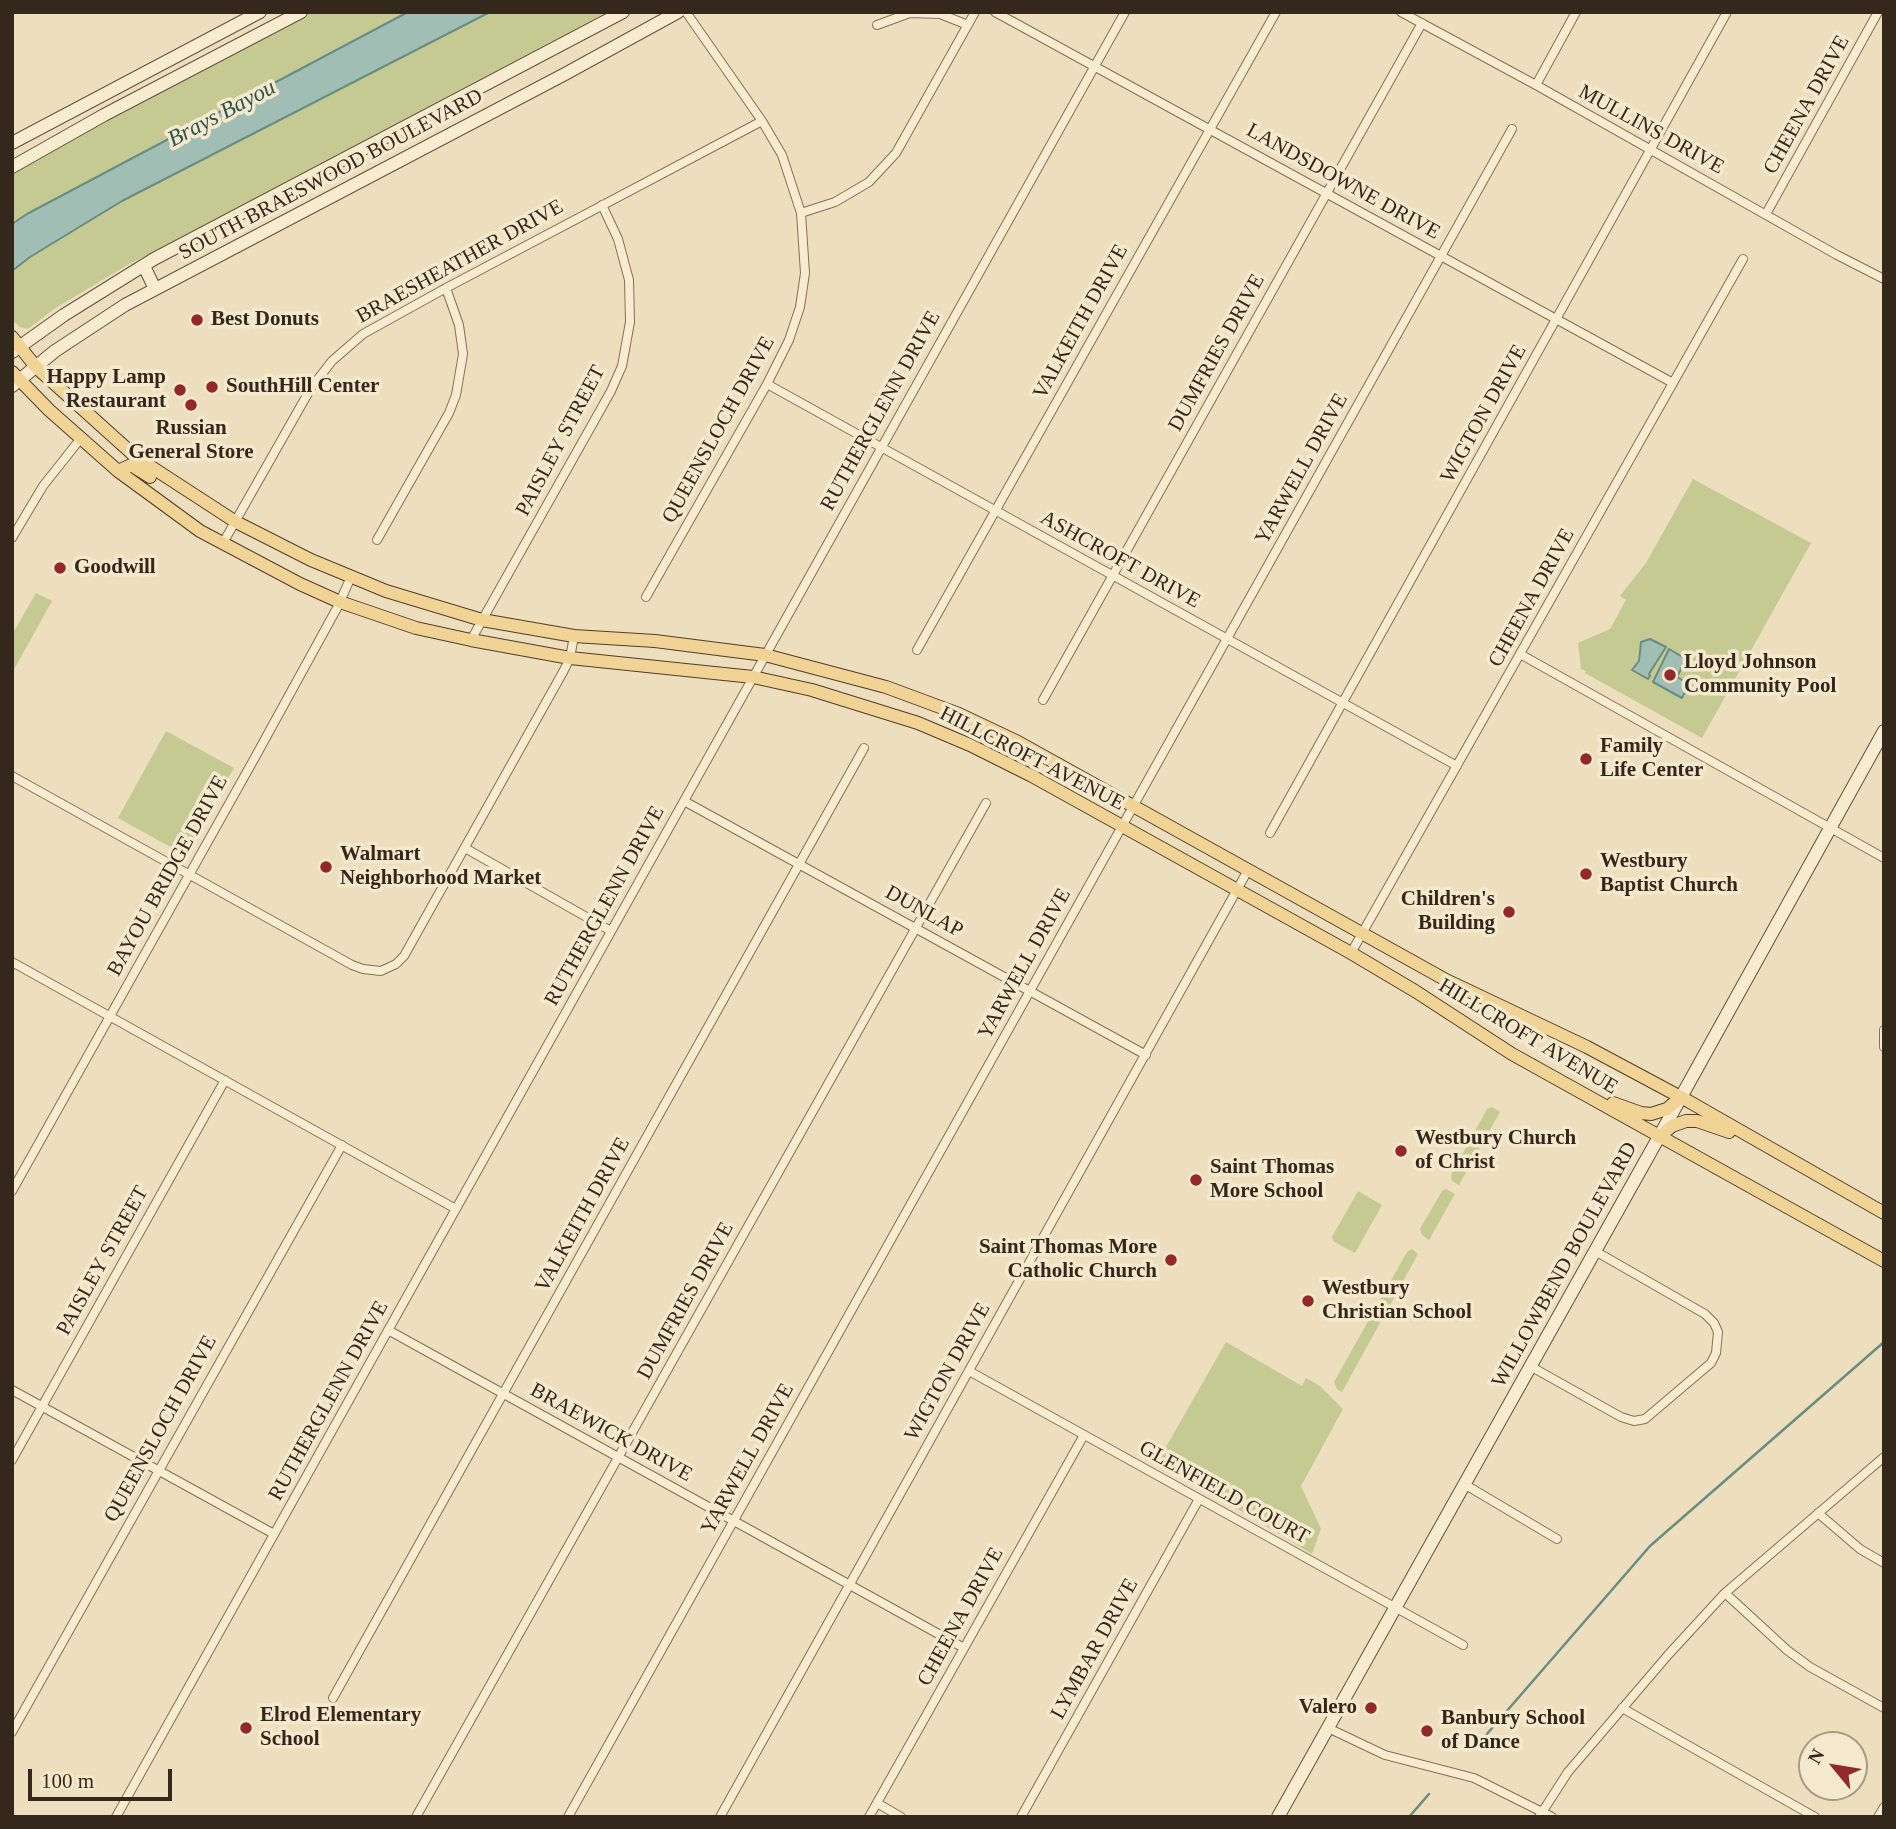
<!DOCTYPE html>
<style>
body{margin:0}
#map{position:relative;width:1896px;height:1829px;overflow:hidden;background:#eddebe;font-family:Georgia,serif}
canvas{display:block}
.frame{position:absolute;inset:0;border:14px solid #34271b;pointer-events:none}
.north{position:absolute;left:1798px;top:1731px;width:70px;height:70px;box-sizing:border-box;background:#f5e9cd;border:2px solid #a89b86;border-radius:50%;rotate:300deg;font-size:19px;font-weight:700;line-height:28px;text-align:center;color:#34271b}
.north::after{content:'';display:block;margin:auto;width:24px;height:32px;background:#93282a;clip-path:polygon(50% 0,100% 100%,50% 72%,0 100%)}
.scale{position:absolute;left:28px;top:1769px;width:144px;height:32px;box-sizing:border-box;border:4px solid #34271b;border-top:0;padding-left:9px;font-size:21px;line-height:24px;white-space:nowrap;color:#34271b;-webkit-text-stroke:5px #f5e9cd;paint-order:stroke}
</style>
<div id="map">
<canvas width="1896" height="1829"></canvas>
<div class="frame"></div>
<div class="north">N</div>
<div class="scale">100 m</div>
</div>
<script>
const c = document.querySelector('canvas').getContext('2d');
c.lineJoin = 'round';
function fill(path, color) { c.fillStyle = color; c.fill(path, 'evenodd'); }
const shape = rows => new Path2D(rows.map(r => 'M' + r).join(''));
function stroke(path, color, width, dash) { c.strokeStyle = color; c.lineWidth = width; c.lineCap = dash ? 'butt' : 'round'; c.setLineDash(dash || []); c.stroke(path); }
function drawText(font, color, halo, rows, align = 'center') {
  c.font = font + ' Georgia,serif'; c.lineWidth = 7; c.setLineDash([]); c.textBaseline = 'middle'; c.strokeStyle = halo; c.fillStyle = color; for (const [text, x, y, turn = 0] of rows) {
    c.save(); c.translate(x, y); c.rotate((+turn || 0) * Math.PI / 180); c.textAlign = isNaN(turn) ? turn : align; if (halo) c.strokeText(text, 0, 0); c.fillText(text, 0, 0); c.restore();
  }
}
fill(shape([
 [311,12,607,12,126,266,54,309,28,329,20,327,12,320,12,171],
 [1693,479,1811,543,1702,738,1585,673,1586,671,1581,669,1578,643,1610,629,1626,600,1620,596,1646,563],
 [36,593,52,601,12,673,12,635],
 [166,731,234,768,185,855,118,818],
 [1492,1107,1500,1112,1459,1185,1452,1181,1451,1175,1487,1109],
 [1446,1189,1455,1194,1429,1240,1422,1235,1420,1229,1442,1191],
 [1358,1191,1382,1205,1355,1253,1334,1242,1332,1237],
 [1412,1249,1418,1254,1342,1392,1337,1389,1334,1382,1407,1252],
 [1226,1342,1302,1386,1306,1378,1320,1386,1343,1409,1301,1486,1321,1529,1312,1554,1158,1461]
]), '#c4ca92');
const water = shape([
 [408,12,490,12,122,201,30,257,12,271,12,224,27,214,408,12],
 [1650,639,1666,647,1649,674,1650,676,1648,679,1632,670,1639,661,1641,642,1650,639],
 [1669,649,1686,659,1677,677,1689,684,1682,698,1653,682,1669,649]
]);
fill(water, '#a1beb5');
stroke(water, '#698c83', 2);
stroke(shape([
 [1473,1750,1650,1546,1884,1342],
 [1409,1817,1429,1794]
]), '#698c83', 2.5);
const street = shape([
 [995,12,1673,383],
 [1401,12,1536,85,1837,255,1884,279],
 [877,25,910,13,940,14,968,25],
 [1536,85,1576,12],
 [801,213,835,202,869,182,896,153,975,12],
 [1766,214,1878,12],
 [767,384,1457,766],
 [12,538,43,486,81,438],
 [377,540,449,413,456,395,463,354,459,325,446,288],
 [223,543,311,388,332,361,363,334,446,288,762,121],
 [646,597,767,384,789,340,800,307,805,273,801,213,782,155,762,121,686,12],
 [471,640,611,391,622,366,630,322,629,280,618,239,602,205],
 [917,650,1276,12],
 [1520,654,1884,858],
 [1043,700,1422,23],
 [12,776,352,965,363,969,381,971,396,964,404,956,563,672,570,658,574,636],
 [684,801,1146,1055],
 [1270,833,1727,12],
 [465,848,611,931],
 [1351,953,1743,259],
 [12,962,456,1209],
 [1884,1030,1884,1047],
 [12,1191,253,761,337,608,351,577],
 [388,1330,964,1648],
 [1530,1366,1621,1417,1634,1421,1645,1419,1711,1363,1716,1353,1718,1332,1714,1323,1705,1314,1595,1251],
 [969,1371,1463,1645],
 [12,1390,274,1534],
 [12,1460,225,1080],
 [1464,1484,1557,1539],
 [1818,1513,1860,1549,1884,1563],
 [1725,1593,1787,1650,1810,1667,1884,1708],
 [333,1698,864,748],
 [1622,1708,1815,1817],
 [1328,1728,1385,1755,1474,1778,1552,1817],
 [12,1732,342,1145],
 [877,1803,901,1817],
 [116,1817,1125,12],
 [416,1817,986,803],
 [568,1817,1512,129],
 [720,1817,1248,870],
 [869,1817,1084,1435],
 [1021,1817,1199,1499],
 [1539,1817,1568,1772,1668,1655,1725,1593,1884,1457],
 [1878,1817,1884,1807]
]);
const secondary = shape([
 [12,143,260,12],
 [12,167,104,115,301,12],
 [144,266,155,289],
 [12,352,64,315,154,259,623,12],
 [12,386,55,351,125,305,565,74,678,12],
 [1278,1817,1655,1144,1884,731]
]);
const primary = shape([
 [12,337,36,367,136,457,236,522,311,560,386,591,482,620,574,636,655,641,765,655,886,687,959,714,1018,742,1446,980,1587,1047,1688,1101,1884,1213],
 [12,372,49,410,118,471,200,531,300,584,340,602,416,628,471,640,570,658,753,677,812,690,918,723,970,745,1032,776,1351,953,1415,991,1512,1054,1884,1261],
 [118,471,131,465,150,477],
 [1613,1103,1641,1113,1651,1114,1667,1109,1681,1097],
 [1659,1137,1672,1126,1686,1121,1697,1121,1729,1132]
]);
stroke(street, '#856f57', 10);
stroke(secondary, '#66503a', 14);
stroke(primary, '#523d2c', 14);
stroke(street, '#f8ecd0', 8);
stroke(secondary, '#f8ecd0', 12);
stroke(primary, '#f1d395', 12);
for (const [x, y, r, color] of [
 [197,320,7,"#93282a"],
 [212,387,7,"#93282a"],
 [180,390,7,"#93282a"],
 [191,405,7,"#93282a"],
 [60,568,7,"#93282a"],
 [1670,675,7,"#93282a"],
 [1586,759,7,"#93282a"],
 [326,867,7,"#93282a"],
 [1586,874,7,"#93282a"],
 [1509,912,7,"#93282a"],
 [1401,1151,7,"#93282a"],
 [1196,1180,7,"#93282a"],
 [1171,1260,7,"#93282a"],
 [1308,1301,7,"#93282a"],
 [1371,1708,7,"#93282a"],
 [246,1728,7,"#93282a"],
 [1427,1731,7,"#93282a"]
]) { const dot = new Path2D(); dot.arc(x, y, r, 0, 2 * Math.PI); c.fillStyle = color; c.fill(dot); stroke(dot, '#f5e9cd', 2.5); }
drawText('21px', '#34271b', '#f5e9cd', [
 ["CHEENA DRIVE",1807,105,-61],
 ["MULLINS DRIVE",1651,130,29],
 ["SOUTH BRAESWOOD BOULEVARD",331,175,-28],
 ["LANDSDOWNE DRIVE",1343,182,29],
 ["BRAESHEATHER DRIVE",460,262,-29],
 ["VALKEITH DRIVE",1081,322,-61],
 ["DUMFRIES DRIVE",1217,353,-61],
 ["RUTHERGLENN DRIVE",881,411,-61],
 ["WIGTON DRIVE",1484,414,-61],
 ["QUEENSLOCH DRIVE",719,430,-61],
 ["PAISLEY STREET",561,441,-62],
 ["YARWELL DRIVE",1302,469,-61],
 ["ASHCROFT DRIVE",1120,560,29],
 ["CHEENA DRIVE",1532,598,-61],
 ["HILLCROFT AVENUE",1032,759,27],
 ["BAYOU BRIDGE DRIVE",168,876,-61],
 ["RUTHERGLENN DRIVE",605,906,-61],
 ["DUNLAP",924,912,29],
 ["YARWELL DRIVE",1025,964,-61],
 ["HILLCROFT AVENUE",1528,1037,31],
 ["VALKEITH DRIVE",583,1215,-61],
 ["PAISLEY STREET",103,1261,-61],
 ["WILLOWBEND BOULEVARD",1565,1265,-61],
 ["DUMFRIES DRIVE",686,1301,-61],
 ["WIGTON DRIVE",948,1372,-61],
 ["RUTHERGLENN DRIVE",329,1401,-61],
 ["QUEENSLOCH DRIVE",161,1429,-61],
 ["BRAEWICK DRIVE",611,1433,29],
 ["YARWELL DRIVE",748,1459,-61],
 ["GLENFIELD COURT",1224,1493,29],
 ["CHEENA DRIVE",961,1617,-61],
 ["LYMBAR DRIVE",1095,1649,-61]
]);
drawText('bold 21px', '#34271b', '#f5e9cd', [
 ["Best Donuts",211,320],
 ["Happy Lamp",166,378,"right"],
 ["Restaurant",166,402,"right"],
 ["SouthHill Center",226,387],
 ["Russian",191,429,"center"],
 ["General Store",191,453,"center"],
 ["Goodwill",74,568],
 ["Lloyd Johnson",1684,663],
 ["Community Pool",1684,687],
 ["Family",1600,747],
 ["Life Center",1600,771],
 ["Walmart",340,855],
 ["Neighborhood Market",340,879],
 ["Westbury",1600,862],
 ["Baptist Church",1600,886],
 ["Children's",1495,900,"right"],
 ["Building",1495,924,"right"],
 ["Westbury Church",1415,1139],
 ["of Christ",1415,1163],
 ["Saint Thomas",1210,1168],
 ["More School",1210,1192],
 ["Saint Thomas More",1157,1248,"right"],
 ["Catholic Church",1157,1272,"right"],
 ["Westbury",1322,1289],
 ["Christian School",1322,1313],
 ["Valero",1357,1708,"right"],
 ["Elrod Elementary",260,1716],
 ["School",260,1740],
 ["Banbury School",1441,1719],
 ["of Dance",1441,1743]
], 'left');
drawText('italic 23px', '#2b5451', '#f5e9cd', [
 ["Brays Bayou",222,114,-28]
]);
</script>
